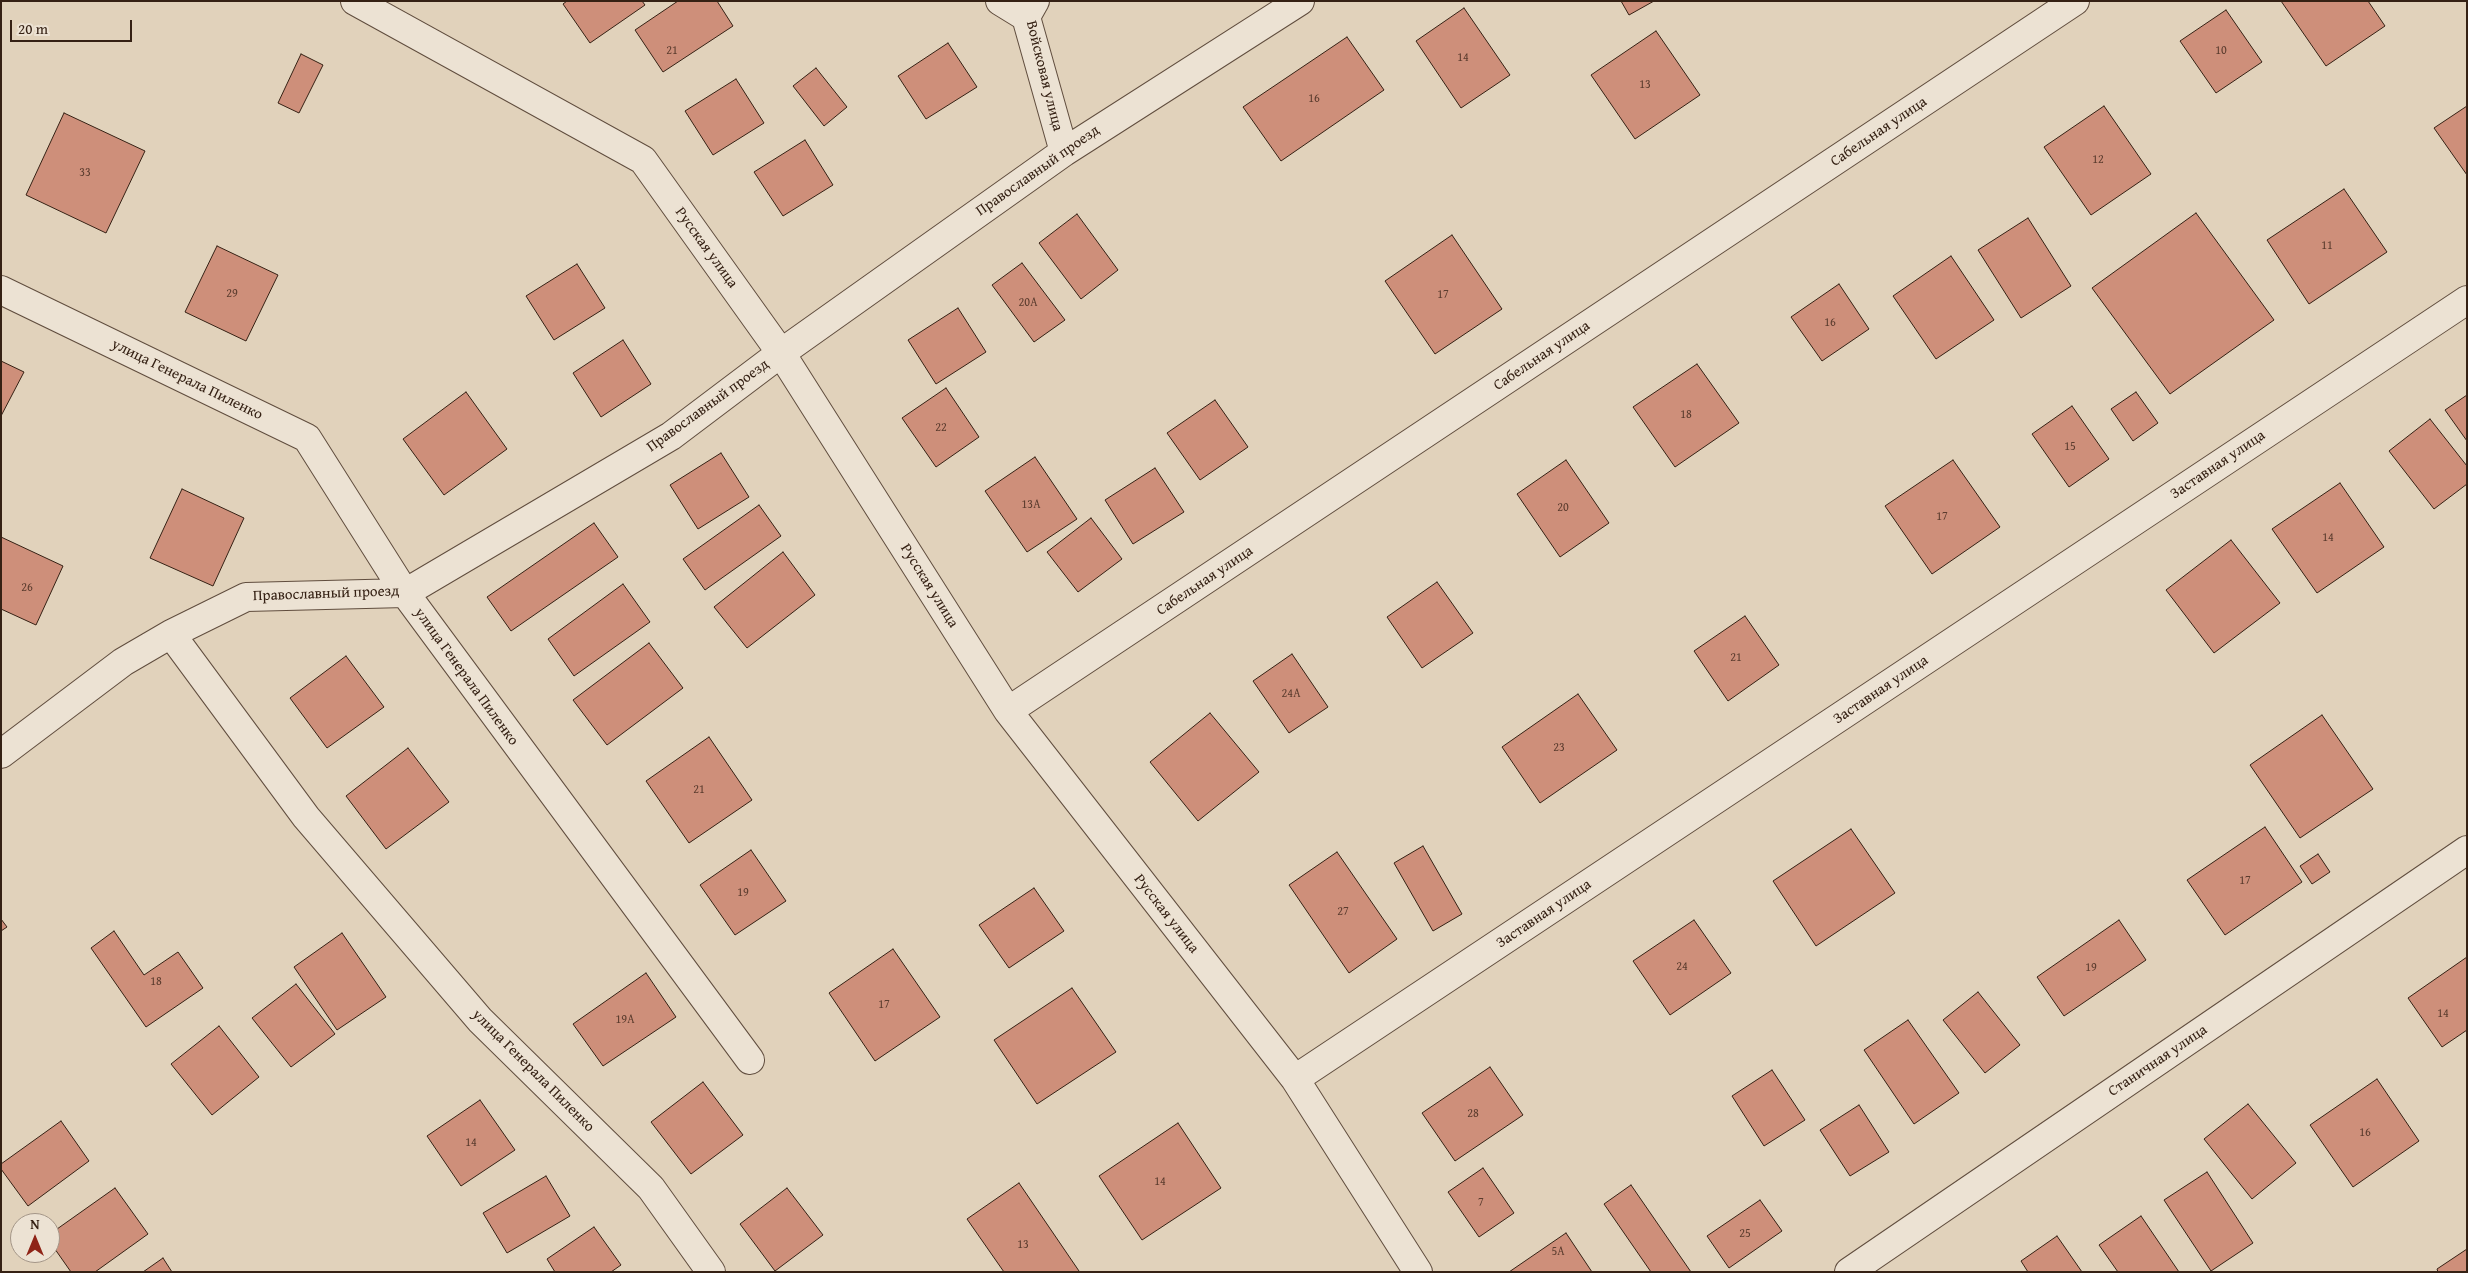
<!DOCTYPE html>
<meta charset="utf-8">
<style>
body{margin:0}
#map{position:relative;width:2468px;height:1273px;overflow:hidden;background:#e1d2bb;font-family:"Gentium Book Plus",serif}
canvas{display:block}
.frame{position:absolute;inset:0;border:2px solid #352114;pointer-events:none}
.north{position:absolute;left:10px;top:1213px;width:50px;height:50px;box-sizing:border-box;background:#ece2d3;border:1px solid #a39587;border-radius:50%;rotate:0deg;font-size:14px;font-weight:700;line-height:20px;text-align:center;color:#352114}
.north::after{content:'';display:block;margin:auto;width:18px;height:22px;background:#8f2418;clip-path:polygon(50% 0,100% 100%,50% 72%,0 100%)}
.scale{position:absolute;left:10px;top:20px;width:122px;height:22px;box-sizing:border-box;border:2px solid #352114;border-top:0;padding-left:6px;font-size:15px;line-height:18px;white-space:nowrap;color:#352114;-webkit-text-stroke:4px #ece2d3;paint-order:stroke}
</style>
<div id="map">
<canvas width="2468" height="1273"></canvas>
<div class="frame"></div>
<div class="north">N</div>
<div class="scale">20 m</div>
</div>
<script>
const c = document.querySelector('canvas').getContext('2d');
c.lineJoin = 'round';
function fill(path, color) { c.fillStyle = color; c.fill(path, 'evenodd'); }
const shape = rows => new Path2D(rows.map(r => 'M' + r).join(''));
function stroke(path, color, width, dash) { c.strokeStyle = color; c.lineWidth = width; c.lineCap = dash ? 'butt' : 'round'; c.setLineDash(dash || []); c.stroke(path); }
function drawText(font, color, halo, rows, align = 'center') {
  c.font = font + ' "Gentium Book Plus",serif'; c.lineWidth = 5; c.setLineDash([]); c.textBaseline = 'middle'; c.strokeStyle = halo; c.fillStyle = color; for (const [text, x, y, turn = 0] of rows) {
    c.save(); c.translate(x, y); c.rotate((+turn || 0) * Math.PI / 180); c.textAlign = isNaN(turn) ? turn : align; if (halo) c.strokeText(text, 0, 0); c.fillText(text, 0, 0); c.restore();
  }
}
const building = shape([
 [567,1,642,1,645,5,590,43,563,4,567,1],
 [678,1,717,1,733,26,663,72,635,30,678,1],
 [1621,1,1654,1,1629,15,1621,1],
 [2281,1,2368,1,2385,26,2326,66,2281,1],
 [1464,8,1510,75,1461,108,1416,41,1464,8],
 [2226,10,2262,62,2216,93,2180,41,2226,10],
 [1656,31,1700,95,1635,139,1591,75,1656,31],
 [1347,37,1384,90,1281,161,1243,107,1347,37],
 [948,43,977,87,926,119,898,76,948,43],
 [301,54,323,65,299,113,278,103,301,54],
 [816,68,847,107,824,126,793,86,816,68],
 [736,79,764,123,713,155,685,111,736,79],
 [2104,106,2151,174,2091,215,2044,147,2104,106],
 [2467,106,2467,175,2434,128,2467,106],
 [64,113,145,151,106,233,26,195,64,113],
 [805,140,833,185,783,216,754,172,805,140],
 [2344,189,2387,252,2309,304,2267,240,2344,189],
 [2196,213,2274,320,2170,394,2092,288,2196,213],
 [1077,214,1118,270,1081,299,1039,243,1077,214],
 [2028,218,2071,286,2021,318,1978,250,2028,218],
 [1452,235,1502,309,1435,354,1385,281,1452,235],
 [217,246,278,275,246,341,185,312,217,246],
 [1951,256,1994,320,1936,359,1893,296,1951,256],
 [1022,263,1065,320,1034,342,992,285,1022,263],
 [577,264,605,308,554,340,526,296,577,264],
 [1839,284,1869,329,1822,361,1791,317,1839,284],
 [958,308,986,352,936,384,908,340,958,308],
 [623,340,651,384,601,417,573,373,623,340],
 [1,361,24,372,1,416,1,361],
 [1697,364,1739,423,1675,467,1633,407,1697,364],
 [946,388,979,437,936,467,902,418,946,388],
 [466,392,507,449,444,495,403,439,466,392],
 [2136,392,2158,423,2133,441,2111,409,2136,392],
 [2467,395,2467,441,2445,410,2467,395],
 [1215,400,1248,447,1200,480,1167,433,1215,400],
 [2072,406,2109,459,2069,487,2032,434,2072,406],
 [2430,419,2467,466,2467,484,2434,509,2389,451,2430,419],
 [721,453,749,497,698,529,670,485,721,453],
 [1035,457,1077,519,1027,552,985,491,1035,457],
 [1566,460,1609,523,1560,557,1517,494,1566,460],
 [1953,460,2000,527,1932,574,1885,506,1953,460],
 [1155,468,1184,512,1133,544,1105,500,1155,468],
 [2340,483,2384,547,2317,593,2272,529,2340,483],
 [182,489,244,518,213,586,150,558,182,489],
 [759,505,781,536,705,590,683,559,759,505],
 [1091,518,1122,559,1078,592,1047,552,1091,518],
 [594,523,618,557,511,631,487,597,594,523],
 [1,537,63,566,36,625,1,609,1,537],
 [2231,540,2280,603,2214,653,2166,590,2231,540],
 [783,552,815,595,747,648,714,607,783,552],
 [1437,582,1473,633,1422,668,1387,617,1437,582],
 [623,584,650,622,574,676,548,639,623,584],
 [1745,616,1779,665,1728,701,1694,651,1745,616],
 [649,643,683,688,607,745,573,700,649,643],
 [1292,654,1328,707,1289,733,1253,681,1292,654],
 [346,656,384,707,327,748,290,698,346,656],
 [1578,694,1617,750,1540,803,1502,747,1578,694],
 [1210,713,1259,772,1198,821,1150,762,1210,713],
 [2322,715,2373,789,2300,838,2250,765,2322,715],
 [709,737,752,800,689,843,646,781,709,737],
 [408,748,449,802,386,849,346,796,408,748],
 [2265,827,2302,882,2225,935,2187,880,2265,827],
 [1851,829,1895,893,1816,946,1773,881,1851,829],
 [1423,846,1462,914,1433,931,1394,863,1423,846],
 [751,850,786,901,735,935,700,885,751,850],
 [1337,852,1397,939,1349,973,1289,885,1337,852],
 [2318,854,2330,872,2312,884,2300,866,2318,854],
 [1034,888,1064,931,1009,968,979,925,1034,888],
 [1,919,7,927,1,931,1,919],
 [1694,920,1731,973,1670,1015,1633,961,1694,920],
 [2119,920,2146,960,2064,1016,2037,977,2119,920],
 [114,931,144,975,178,952,203,988,146,1027,91,948,114,931],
 [342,933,386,997,337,1030,294,967,342,933],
 [893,949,940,1017,875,1061,829,993,893,949],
 [2467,957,2467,1030,2442,1047,2408,998,2467,957],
 [646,973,676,1017,603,1066,573,1024,646,973],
 [296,984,335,1034,291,1067,252,1018,296,984],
 [1072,988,1116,1052,1037,1104,994,1040,1072,988],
 [1978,992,2020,1045,1985,1073,1943,1020,1978,992],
 [1908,1020,1959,1093,1914,1124,1864,1050,1908,1020],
 [219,1026,259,1077,212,1115,171,1064,219,1026],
 [1490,1067,1523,1115,1455,1161,1422,1113,1490,1067],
 [1772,1070,1805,1120,1764,1146,1732,1096,1772,1070],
 [2377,1079,2419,1141,2353,1187,2310,1125,2377,1079],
 [703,1082,743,1135,691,1174,651,1122,703,1082],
 [480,1100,515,1150,461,1186,427,1136,480,1100],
 [2248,1104,2296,1163,2252,1199,2204,1139,2248,1104],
 [1859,1105,1889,1152,1850,1176,1820,1130,1859,1105],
 [61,1121,89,1161,28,1206,1,1169,1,1164,61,1121],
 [1178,1123,1221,1188,1142,1240,1099,1176,1178,1123],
 [1483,1168,1514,1213,1479,1237,1448,1192,1483,1168],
 [2207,1172,2253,1243,2211,1271,2164,1200,2207,1172],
 [546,1176,570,1216,507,1253,483,1213,546,1176],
 [1019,1183,1079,1271,1078,1272,1004,1272,967,1219,1019,1183],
 [1631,1185,1691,1272,1651,1272,1604,1204,1631,1185],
 [115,1188,148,1234,95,1272,71,1272,50,1242,50,1234,115,1188],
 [787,1188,823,1235,775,1271,740,1224,787,1188],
 [1760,1200,1782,1231,1729,1268,1707,1236,1760,1200],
 [2141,1216,2179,1272,2118,1272,2099,1245,2141,1216],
 [594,1227,621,1265,611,1272,555,1272,547,1259,594,1227],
 [1566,1233,1592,1272,1509,1272,1566,1233],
 [2057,1236,2082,1272,2028,1272,2021,1261,2057,1236],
 [2467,1249,2467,1272,2438,1272,2437,1269,2467,1249],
 [163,1258,172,1272,143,1272,163,1258]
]);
fill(building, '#ce8f7a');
stroke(building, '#352114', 1);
const street = shape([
 [355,1,643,160,781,353,1008,711,1295,1079,1418,1272],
 [1000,1,1026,17],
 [1035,1,1026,17,1064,152],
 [1,290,307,438,405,593,750,1060],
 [171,634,306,817,480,1020,651,1188,711,1272],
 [1008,711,2075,1],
 [1,754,123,662,171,634,246,597,405,593,671,436,781,353,1064,152,1300,1],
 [1295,1079,2467,300],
 [1849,1272,2467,850]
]);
stroke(street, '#604d3e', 30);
stroke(street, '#ece2d3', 28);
drawText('12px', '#5b3c2e', null, [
 ["21",672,51],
 ["10",2221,51],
 ["14",1463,58],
 ["13",1645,85],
 ["16",1314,99],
 ["12",2098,160],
 ["33",85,173],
 ["11",2327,246],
 ["29",232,294],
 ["17",1443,295],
 ["20А",1028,303],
 ["16",1830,323],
 ["18",1686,415],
 ["22",941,428],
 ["15",2070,447],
 ["13А",1031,505],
 ["20",1563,508],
 ["17",1942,517],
 ["14",2328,538],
 ["26",27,588],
 ["21",1736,658],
 ["24А",1291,694],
 ["23",1559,748],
 ["21",699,790],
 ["17",2245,881],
 ["19",743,893],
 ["27",1343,912],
 ["24",1682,967],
 ["19",2091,968],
 ["18",156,982],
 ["17",884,1005],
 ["14",2443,1014],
 ["19А",625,1020],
 ["28",1473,1114],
 ["16",2365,1133],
 ["14",471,1143],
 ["14",1160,1182],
 ["7",1481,1203],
 ["25",1745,1234],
 ["13",1023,1245],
 ["5А",1558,1252]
]);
drawText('15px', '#352114', '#ece2d3', [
 ["Войсковая улица",1044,76,76],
 ["Сабельная улица",1879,132,-34],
 ["Православный проезд",1038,171,-35],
 ["Русская улица",706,248,54],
 ["Сабельная улица",1542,356,-34],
 ["улица Генерала Пиленко",187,380,26],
 ["Православный проезд",708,406,-36],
 ["Заставная улица",2218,465,-34],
 ["Сабельная улица",1205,581,-34],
 ["Русская улица",929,586,58],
 ["Православный проезд",326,594,-2],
 ["улица Генерала Пиленко",466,677,54],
 ["Заставная улица",1881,690,-34],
 ["Русская улица",1166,914,52],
 ["Заставная улица",1544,914,-34],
 ["Станичная улица",2158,1061,-34],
 ["улица Генерала Пиленко",533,1071,45]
]);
</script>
